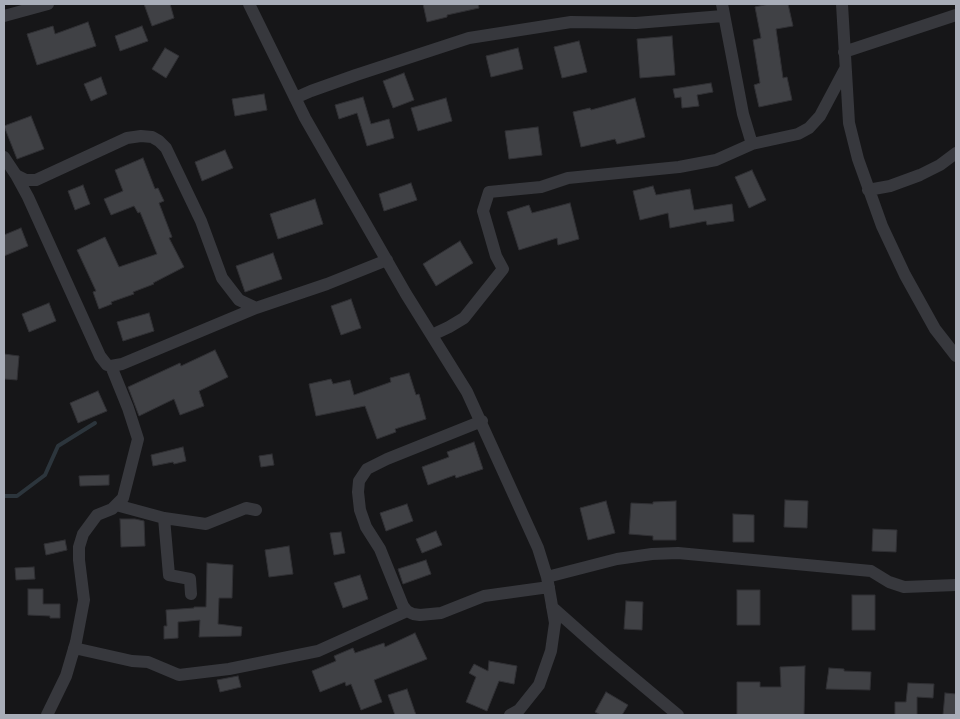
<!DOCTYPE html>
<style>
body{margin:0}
#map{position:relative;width:960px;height:719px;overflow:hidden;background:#161618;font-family:Helvetica,sans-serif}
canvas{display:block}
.frame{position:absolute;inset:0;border:5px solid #a8adb8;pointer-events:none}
</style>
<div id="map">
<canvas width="960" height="719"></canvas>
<div class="frame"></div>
</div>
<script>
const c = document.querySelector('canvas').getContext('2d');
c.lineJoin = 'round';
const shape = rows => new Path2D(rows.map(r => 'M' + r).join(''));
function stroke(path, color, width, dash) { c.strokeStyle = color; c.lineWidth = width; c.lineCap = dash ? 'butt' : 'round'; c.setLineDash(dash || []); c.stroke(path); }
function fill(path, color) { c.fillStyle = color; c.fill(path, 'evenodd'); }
stroke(shape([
 [4,496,17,496,45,475,58,446,95,423]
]), '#2c353c', 4);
const building = shape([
 [144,4,170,4,174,18,152,26,144,4],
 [423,4,478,4,479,8,447,15,447,17,427,22,423,4],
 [769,4,788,4,793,26,776,29,783,78,787,77,792,100,759,107,754,85,760,83,753,40,761,38,755,7,769,4],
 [88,22,96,46,37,65,27,34,53,26,55,34,88,22],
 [142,26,148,41,120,51,115,36,142,26],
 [672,36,675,75,640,78,637,39,672,36],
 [579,41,587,72,562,78,554,47,579,41],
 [165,48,179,56,166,78,152,69,165,48],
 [518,48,523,69,491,77,486,56,518,48],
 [404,73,414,100,393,108,383,81,404,73],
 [101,77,107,94,91,101,84,84,101,77],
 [711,83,713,92,697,95,699,106,682,108,681,97,675,98,673,89,711,83],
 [264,94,267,110,235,116,232,99,264,94],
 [363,97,371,124,389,119,394,138,367,146,357,113,339,119,335,105,363,97],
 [446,98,452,121,418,131,411,108,446,98],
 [635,98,645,137,617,144,615,139,581,147,573,112,590,108,591,110,635,98],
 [31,116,44,149,17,159,4,126,31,116],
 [538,127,542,155,509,159,505,131,538,127],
 [225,150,233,168,202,181,195,162,225,150],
 [143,158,155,189,158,188,164,201,159,203,172,237,169,238,184,267,153,283,154,284,133,292,134,294,111,302,112,304,99,309,93,292,96,291,77,250,105,237,119,267,157,254,140,212,138,213,134,206,111,215,104,199,123,191,115,170,143,158],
 [752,170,766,200,749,208,735,177,752,170],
 [411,183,417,200,384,211,379,194,411,183],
 [83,185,90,204,75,210,68,191,83,185],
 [653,186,656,195,690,189,694,210,732,204,734,221,707,225,706,221,670,228,668,213,640,220,633,191,653,186],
 [315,199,323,224,278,239,270,214,315,199],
 [570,203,579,239,558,245,557,238,519,250,507,212,529,205,532,213,570,203],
 [21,228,28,246,4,256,4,235,21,228],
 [460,241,473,263,436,286,423,264,460,241],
 [273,253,282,279,245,292,236,266,273,253],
 [351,299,361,328,341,335,331,306,351,299],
 [49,303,56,321,29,332,22,314,49,303],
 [149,313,154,331,123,341,117,322,149,313],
 [215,350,228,377,199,391,204,406,180,415,174,399,139,416,128,387,180,363,181,366,215,350],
 [4,354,19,356,17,380,4,379,4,354],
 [409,373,416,395,419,394,426,419,395,429,396,432,377,439,365,406,316,416,309,384,331,379,333,384,350,380,354,395,391,382,390,378,409,373],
 [98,391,107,411,78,423,70,403,98,391],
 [474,442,483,469,456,478,455,475,428,485,422,467,449,457,447,452,474,442],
 [183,447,186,461,174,464,173,462,153,466,151,455,183,447],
 [272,454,274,465,261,467,259,456,272,454],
 [109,475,109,485,80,486,79,476,109,475],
 [785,500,808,501,807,528,784,527,785,500],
 [606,501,615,533,588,540,580,508,606,501],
 [676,501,676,540,653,540,653,536,629,534,631,503,653,504,653,502,676,501],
 [407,504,413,521,386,531,380,513,407,504],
 [733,514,754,515,754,542,733,542,733,514],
 [120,519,135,519,144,521,145,546,121,547,120,519],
 [873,529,897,530,896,552,872,551,873,529],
 [436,531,442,545,422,553,416,539,436,531],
 [341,532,345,553,334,555,330,533,341,532],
 [65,540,67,550,46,555,44,544,65,540],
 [289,546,293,574,269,577,265,550,289,546],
 [426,560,431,574,403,584,398,569,426,560],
 [207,563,233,565,232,598,219,598,218,624,242,627,241,636,199,637,200,620,178,622,178,638,164,639,164,626,167,626,166,610,194,608,194,607,206,607,207,563],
 [34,567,35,579,16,580,15,568,34,567],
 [360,575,368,599,343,608,334,583,360,575],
 [28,589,43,589,43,604,60,604,60,618,50,618,50,616,28,615,28,589],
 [737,590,760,590,760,625,737,625,737,590],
 [852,595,875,595,875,630,852,630,852,595],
 [626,601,643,602,642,630,624,629,626,601],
 [415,633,427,659,374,680,382,702,361,710,351,684,346,686,345,682,320,692,312,671,336,661,334,656,353,648,355,653,384,643,385,647,415,633],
 [489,661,517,666,514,684,499,681,487,711,466,702,476,677,469,673,474,664,488,671,489,661],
 [805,666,804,715,737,715,737,682,760,682,760,687,781,687,780,667,805,666],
 [829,668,844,669,844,671,871,672,870,690,826,689,829,668],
 [238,676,241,687,220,692,217,680,238,676],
 [908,683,934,684,933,698,917,697,917,715,895,715,895,702,906,702,908,683],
 [407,689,416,715,395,715,388,695,407,689],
 [606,692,628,705,622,715,601,715,595,712,606,692],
 [945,693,956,694,956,715,943,715,945,693]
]);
fill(building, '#404145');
stroke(building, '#303034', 1);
stroke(shape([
 [249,4,305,118,406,294,467,392,538,548,547,577,555,623,551,651,539,685,519,710,510,715],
 [722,4,743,114,752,144],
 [842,4,849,123,858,159,882,226,905,275,935,329,956,356],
 [4,16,48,4],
 [844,52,956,15],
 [295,98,311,91,356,75,469,38,571,22,636,23,723,16],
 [4,157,16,175,26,180,36,180,127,138,141,136,152,137,159,141,166,148,201,221,222,278,239,300,256,308,327,284,387,260],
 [16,175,28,197,100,356,107,365,111,366,122,364,256,308],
 [868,190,890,186,920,175,940,165,956,153],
 [432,335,449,327,464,318,503,269,496,256,483,211,489,192,541,187,568,178,679,167,716,160,752,144,798,134,809,128,820,116,845,69],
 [482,421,387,459,367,469,359,481,358,492,360,510,366,527,380,549,403,606,407,611,413,614,420,615,441,613,484,596,549,587],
 [116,505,164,518,206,524,246,508,256,510],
 [164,518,169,575,190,579,191,594],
 [547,577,617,559,652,554,678,553,871,571,889,582,904,587,956,585],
 [552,607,605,654,678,715],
 [74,648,132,661,148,662,179,675,229,669,318,651,407,611],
 [47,715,66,676,76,642,84,600,79,560,79,547,83,534,97,515,112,509,123,498,138,439,128,408,111,366]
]), '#37383d', 12);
</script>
